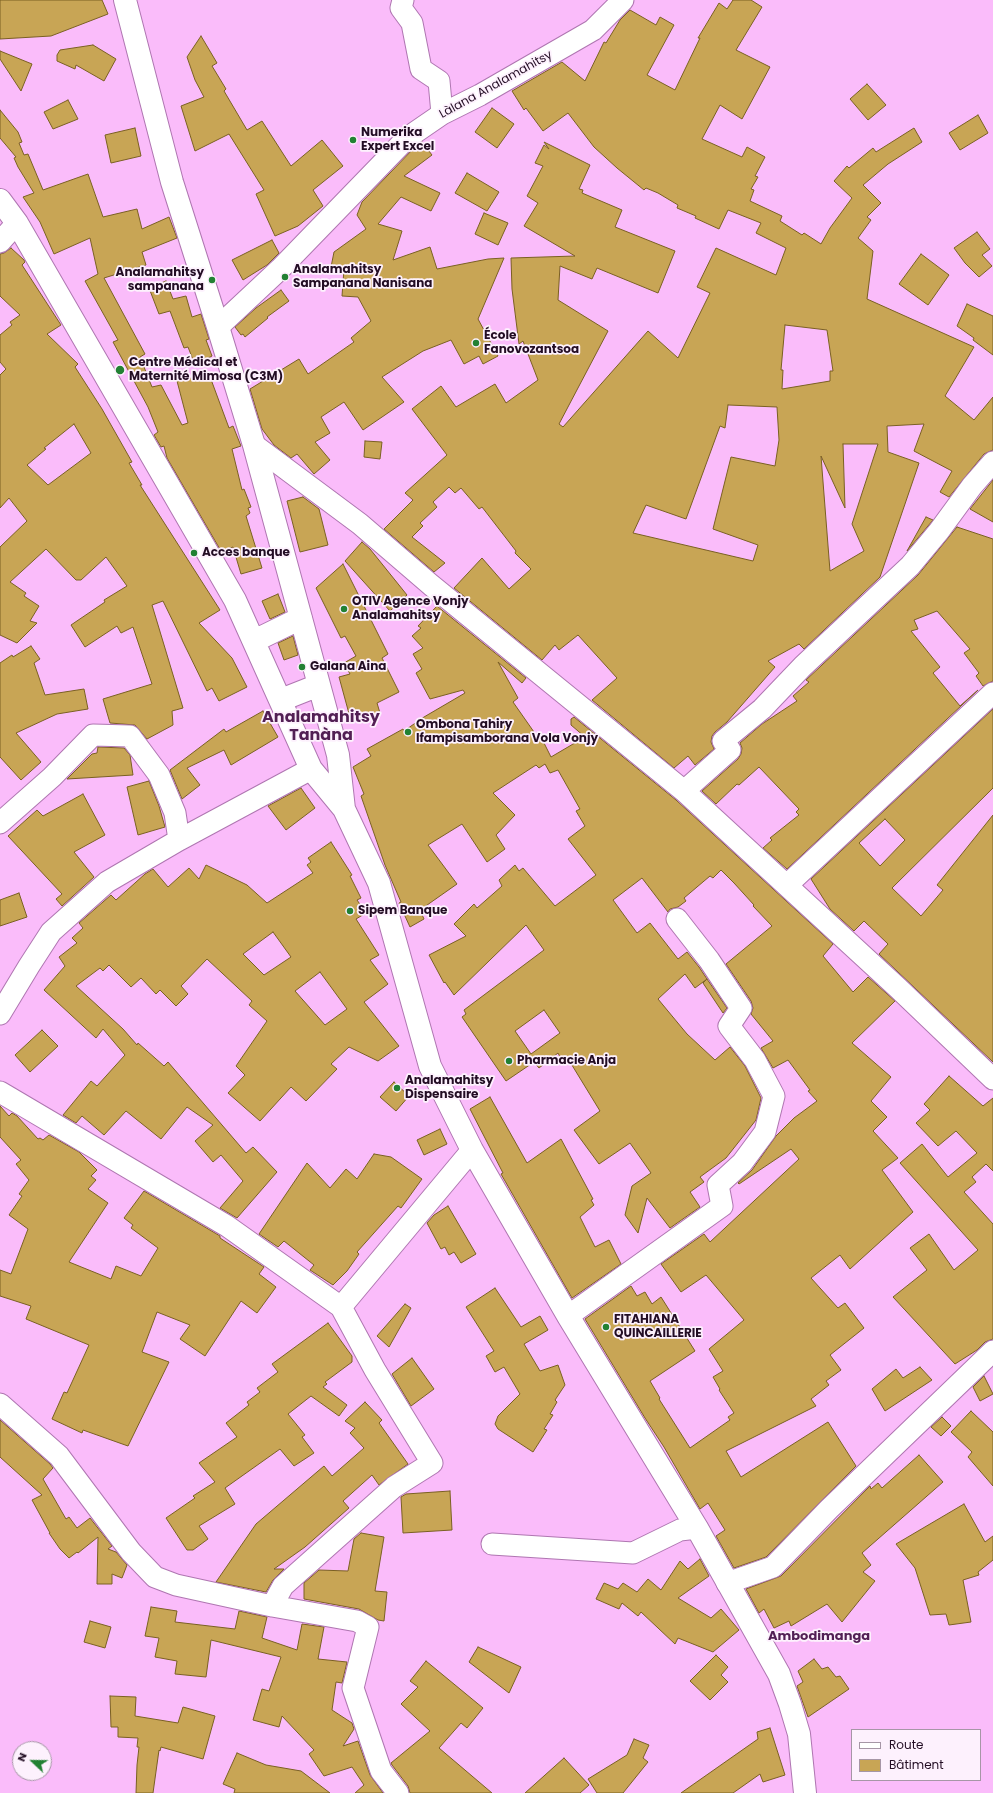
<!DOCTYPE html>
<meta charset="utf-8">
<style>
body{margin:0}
#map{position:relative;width:993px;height:1793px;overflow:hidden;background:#fabcfa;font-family:Poppins,sans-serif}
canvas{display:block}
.legend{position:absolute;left:851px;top:1729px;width:130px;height:52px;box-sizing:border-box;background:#fdf1fd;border:1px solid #a696a6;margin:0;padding:5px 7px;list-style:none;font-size:12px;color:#230d24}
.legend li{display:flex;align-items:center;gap:8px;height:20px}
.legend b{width:20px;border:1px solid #a696a6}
.north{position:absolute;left:12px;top:1741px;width:40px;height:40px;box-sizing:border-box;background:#fdf1fd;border:1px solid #a696a6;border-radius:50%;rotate:292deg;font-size:11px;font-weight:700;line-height:16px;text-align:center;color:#230d24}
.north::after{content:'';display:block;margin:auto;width:14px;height:18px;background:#228133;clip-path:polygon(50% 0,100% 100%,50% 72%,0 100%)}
</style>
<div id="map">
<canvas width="993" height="1793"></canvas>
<ul class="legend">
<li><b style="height:5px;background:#fff"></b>Route</li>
<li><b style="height:11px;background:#c8a555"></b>Bâtiment</li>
</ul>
<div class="north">N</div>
</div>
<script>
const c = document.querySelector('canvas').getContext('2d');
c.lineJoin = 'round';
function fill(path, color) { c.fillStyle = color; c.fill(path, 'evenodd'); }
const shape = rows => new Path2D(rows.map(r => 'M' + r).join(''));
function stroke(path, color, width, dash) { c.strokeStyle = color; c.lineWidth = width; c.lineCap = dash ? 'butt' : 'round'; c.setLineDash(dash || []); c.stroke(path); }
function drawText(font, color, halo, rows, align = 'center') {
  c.font = font + ' Poppins,sans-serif'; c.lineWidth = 3.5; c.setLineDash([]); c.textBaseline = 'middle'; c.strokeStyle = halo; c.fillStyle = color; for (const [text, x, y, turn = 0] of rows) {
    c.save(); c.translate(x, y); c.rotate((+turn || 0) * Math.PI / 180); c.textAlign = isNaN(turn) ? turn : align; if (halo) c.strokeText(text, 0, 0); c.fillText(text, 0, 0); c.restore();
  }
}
const building = shape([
 [0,0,102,0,108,14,51,36,0,39,0,0],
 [733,0,751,0,762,7,736,50,770,67,742,119,720,105,702,139,742,157,747,147,765,157,755,176,758,177,751,189,754,190,750,201,782,216,780,221,802,235,804,233,821,244,830,228,852,198,834,181,847,166,849,168,873,148,876,152,914,128,922,142,888,164,863,185,881,203,867,217,871,220,858,238,873,251,867,299,974,347,945,396,974,420,993,397,993,450,984,454,949,497,940,492,952,471,914,451,924,424,887,426,888,452,919,463,880,577,804,649,799,644,768,661,775,667,727,722,715,732,712,736,711,742,714,749,695,765,688,756,674,768,592,700,617,678,578,635,559,650,555,645,542,660,454,588,482,558,509,589,531,569,515,553,516,551,482,507,479,509,461,488,455,493,449,487,433,502,437,507,420,523,423,526,412,537,445,563,434,572,384,529,413,500,405,493,447,455,412,409,441,386,456,407,495,384,506,403,538,380,523,341,519,344,512,289,511,258,575,256,524,226,538,203,527,196,543,166,535,163,544,145,549,149,544,142,590,165,579,189,583,190,582,193,622,210,615,227,675,251,658,293,597,268,592,279,560,266,558,300,608,331,559,424,563,427,648,331,678,358,710,293,697,287,716,248,776,275,786,248,756,233,761,223,728,210,719,229,695,218,696,216,677,208,678,205,658,193,646,188,644,190,617,168,594,147,568,113,543,131,526,108,524,110,512,91,562,62,585,81,604,42,606,43,620,20,630,10,656,25,660,17,674,25,647,75,675,90,700,38,698,38,719,3,727,9,733,0],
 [785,325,827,330,833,371,830,371,830,381,782,389,783,370,781,370,785,325],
 [728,405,777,407,779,440,775,466,731,457,713,529,758,545,753,561,633,533,646,505,686,519,720,426,725,428,728,405],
 [843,444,878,444,852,524,864,551,830,571,821,456,845,508,843,444],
 [201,36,217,63,212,66,226,89,224,91,247,130,262,121,291,166,322,140,343,166,313,190,323,206,298,226,275,236,256,194,264,190,229,134,195,151,181,106,204,97,195,80,187,57,201,36],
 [93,45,116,59,104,81,76,65,75,69,57,61,57,55,60,50,93,45],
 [0,51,32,64,21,91,0,59,0,51],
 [867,84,886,105,868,120,850,99,867,84],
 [68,100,78,119,53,129,44,112,68,100],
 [492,108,514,124,497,148,475,132,492,108],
 [0,110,18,132,22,142,19,143,24,155,28,154,43,190,88,174,103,217,137,209,142,229,169,217,177,238,142,252,146,265,104,278,145,354,140,357,152,387,161,385,182,425,188,423,177,381,209,374,229,428,233,426,241,446,232,449,242,490,244,489,251,507,248,508,250,513,246,516,262,568,241,574,233,547,221,551,167,458,164,446,161,447,154,435,158,432,148,407,113,342,118,340,85,281,98,274,90,238,54,254,40,222,23,197,34,193,18,167,14,158,16,157,0,138,0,110],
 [978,115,988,133,960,150,949,133,978,115],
 [135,128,141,156,111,163,105,135,135,128],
 [422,142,432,155,404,176,440,193,431,211,401,197,378,224,402,231,393,260,430,247,437,269,488,259,504,258,478,319,498,356,483,364,479,356,464,364,451,340,423,351,382,377,404,402,363,430,344,402,321,417,330,433,315,442,330,460,314,474,297,454,291,458,274,445,262,429,250,389,299,359,308,374,354,342,351,338,371,321,358,297,342,296,344,269,331,267,334,252,366,229,357,215,362,202,415,147,422,142],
 [467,173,499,192,487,211,455,193,467,173],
 [484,213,508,223,498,245,475,234,484,213],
 [977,232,990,249,982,255,992,266,979,277,965,263,954,248,977,232],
 [272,240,279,253,267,265,243,280,232,260,272,240],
 [11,248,24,260,25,262,22,265,61,325,47,334,78,364,75,367,102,409,132,462,129,463,142,485,140,485,220,610,199,623,232,658,247,687,219,701,212,688,207,691,163,601,152,605,183,708,172,711,173,725,147,739,135,725,110,723,103,699,152,684,133,627,121,633,117,626,85,647,71,625,105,602,104,600,127,586,106,557,81,580,76,580,46,549,10,582,26,593,24,596,39,606,30,621,37,623,17,643,0,635,0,547,27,521,9,498,0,508,0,375,6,369,0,362,0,335,12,325,10,322,20,315,0,296,0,254,4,253,11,248],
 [74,424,91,453,48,485,27,465,46,449,44,448,74,424],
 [921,254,949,275,928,305,899,284,921,254],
 [166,281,173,299,186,296,192,317,201,314,209,339,206,340,212,356,195,365,188,347,184,348,170,311,159,314,149,288,166,281],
 [281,290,289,301,267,317,268,318,245,337,243,334,241,335,235,327,256,308,281,290],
 [967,304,993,316,993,355,973,340,974,338,957,326,967,304],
 [365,441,382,442,380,459,364,457,365,441],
 [993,480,993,522,970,509,993,480],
 [303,497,319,509,328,545,300,552,287,501,303,497],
 [926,517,933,520,907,551,926,517],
 [957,527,993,539,993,681,983,686,976,676,979,673,964,653,970,649,937,611,914,620,918,629,911,631,940,667,933,673,960,706,978,690,787,869,763,848,772,840,770,838,799,815,796,812,799,809,759,767,739,785,737,784,716,804,702,791,738,759,741,754,742,748,740,743,762,724,797,701,793,696,809,682,806,680,918,575,957,527],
 [362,542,370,549,407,595,390,611,345,561,362,542],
 [343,564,388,654,382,658,399,692,377,703,380,713,351,721,339,677,350,674,344,663,356,656,345,636,341,638,316,588,343,564],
 [278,594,285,612,270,619,262,601,278,594],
 [437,606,526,678,522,683,498,662,518,698,513,702,541,742,543,741,551,757,585,737,571,725,571,719,574,717,676,800,833,944,823,956,853,992,868,977,895,1001,852,1043,891,1077,871,1101,887,1117,873,1131,898,1158,882,1170,913,1212,850,1269,840,1255,811,1278,838,1308,845,1303,864,1328,830,1355,841,1370,826,1381,829,1385,811,1399,816,1406,726,1451,741,1477,828,1422,856,1466,766,1557,734,1568,716,1536,725,1530,708,1503,700,1509,664,1447,645,1418,585,1319,631,1286,637,1296,645,1292,652,1304,661,1297,695,1351,650,1381,660,1398,659,1399,690,1448,730,1420,728,1417,734,1413,719,1390,720,1389,713,1377,723,1371,709,1349,744,1320,706,1275,681,1292,661,1264,704,1234,710,1242,799,1159,791,1149,739,1184,738,1183,752,1170,776,1136,794,1118,817,1101,808,1091,810,1090,788,1060,773,1068,761,1048,773,1041,751,1014,753,1008,751,1001,726,964,772,926,753,906,754,905,734,883,721,870,713,878,710,876,684,898,686,901,678,907,670,909,668,912,642,878,613,900,637,933,650,923,678,959,687,952,699,967,707,979,695,988,685,974,658,999,687,1034,715,1060,730,1047,745,1066,761,1098,756,1120,726,1158,700,1177,704,1182,690,1192,700,1207,670,1228,647,1198,638,1233,625,1215,632,1186,651,1173,630,1143,599,1164,574,1130,600,1111,567,1057,562,1061,558,1053,539,1068,534,1062,506,1081,462,1017,466,1014,464,1010,544,950,526,925,454,995,445,982,444,983,429,955,466,936,454,924,474,904,477,908,502,886,499,880,515,865,519,871,523,868,555,906,596,875,568,839,585,826,576,811,580,809,558,770,550,773,545,764,539,768,536,765,493,793,515,815,496,835,505,849,487,862,462,824,428,845,457,884,420,910,424,919,410,927,399,903,401,902,385,865,361,796,364,794,353,767,371,756,367,749,403,729,404,731,424,717,465,693,463,690,430,699,416,673,422,669,413,654,423,648,412,636,421,628,418,626,437,606],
 [544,1010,560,1033,531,1054,515,1031,544,1010],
 [293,636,298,655,284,660,278,643,293,636],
 [31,646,40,659,34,663,45,695,84,689,88,709,57,714,16,733,41,762,21,780,0,757,0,663,12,655,13,657,31,646],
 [993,709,993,788,892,888,921,916,943,890,937,885,993,815,993,1062,879,954,888,944,864,921,854,931,830,909,811,879,993,709],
 [885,819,905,840,880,866,859,843,885,819],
 [263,711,278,737,231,765,224,750,187,768,200,785,182,799,170,770,224,729,226,732,263,711],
 [98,747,124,748,130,755,133,775,67,779,92,754,97,753,98,747],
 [149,781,159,806,165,827,138,835,127,787,149,781],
 [301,788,315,808,286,830,268,806,301,788],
 [83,794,105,835,74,852,94,877,62,906,56,899,62,894,8,836,37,810,43,816,83,794],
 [331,842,352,875,350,876,361,898,357,900,366,913,356,919,379,955,370,960,388,984,364,1002,399,1046,378,1061,349,1047,331,1064,337,1069,306,1101,291,1087,260,1121,228,1093,245,1075,236,1066,267,1021,249,1005,252,1001,207,959,181,986,188,994,176,1006,160,990,156,994,141,978,131,987,109,965,103,971,100,968,76,986,123,1029,137,1045,138,1043,164,1066,168,1062,246,1153,253,1147,277,1172,237,1218,220,1208,243,1181,221,1155,213,1162,195,1141,213,1125,187,1107,161,1139,126,1111,104,1135,82,1116,76,1123,63,1115,91,1081,97,1086,125,1055,103,1029,96,1038,44,990,65,966,59,957,77,943,72,938,83,928,79,923,111,895,116,900,145,874,153,869,168,887,189,868,199,879,206,865,247,885,267,903,313,873,307,865,311,862,308,858,331,842],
 [273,932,291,957,264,975,243,954,273,932],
 [320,972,347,1009,325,1025,295,991,320,972],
 [19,893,27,917,0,926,0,900,19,893],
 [707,979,727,1008,723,1013,703,983,707,979],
 [42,1030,58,1046,30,1072,15,1055,42,1030],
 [949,1076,983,1106,993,1098,993,1171,986,1164,972,1177,976,1182,964,1192,993,1224,993,1339,985,1342,977,1350,955,1364,893,1297,927,1270,910,1248,929,1234,954,1270,978,1250,900,1163,922,1144,948,1177,977,1153,956,1131,938,1146,916,1123,930,1110,924,1104,949,1076],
 [394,1082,409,1096,396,1111,380,1097,394,1082],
 [490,1097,527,1163,561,1139,593,1199,591,1200,594,1205,580,1217,595,1247,609,1240,621,1264,572,1298,501,1174,503,1173,470,1109,490,1097],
 [0,1106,9,1116,12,1113,17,1116,38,1139,40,1138,43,1140,49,1135,79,1152,97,1170,91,1176,96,1180,88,1189,108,1203,69,1262,111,1279,116,1266,141,1276,158,1248,131,1228,133,1225,124,1218,144,1191,220,1236,220,1238,264,1267,259,1274,276,1287,257,1313,241,1301,205,1356,180,1339,190,1325,157,1312,142,1352,169,1362,128,1446,83,1430,82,1433,52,1419,64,1392,67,1393,89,1345,26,1319,31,1306,0,1296,0,1270,11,1274,28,1229,9,1215,22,1196,19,1194,29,1180,16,1164,21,1160,0,1137,0,1106],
 [440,1129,447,1144,424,1155,417,1140,440,1129],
 [374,1154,391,1157,422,1179,401,1208,398,1206,357,1252,359,1254,347,1271,333,1285,310,1270,314,1265,284,1241,278,1247,259,1234,307,1163,330,1188,346,1169,357,1179,374,1154],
 [448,1206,476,1254,461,1263,454,1252,449,1255,445,1247,441,1249,427,1223,434,1215,448,1206],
 [495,1288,521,1327,540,1316,548,1330,524,1344,540,1371,558,1365,565,1385,555,1400,557,1402,550,1414,553,1415,544,1429,547,1430,533,1452,498,1429,495,1424,498,1416,520,1394,504,1367,495,1372,486,1356,494,1351,466,1307,495,1288],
 [405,1304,411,1308,389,1347,377,1336,405,1304],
 [328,1323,352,1356,352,1362,325,1382,327,1384,323,1387,347,1405,339,1416,311,1396,288,1414,305,1435,302,1437,314,1453,294,1466,280,1449,225,1488,235,1504,199,1526,208,1539,193,1550,187,1550,166,1518,195,1498,193,1496,215,1482,199,1463,237,1437,226,1423,249,1405,247,1402,260,1392,257,1388,278,1372,272,1364,328,1323],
 [412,1358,434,1389,411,1406,392,1374,412,1358],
 [920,1367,932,1380,885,1411,872,1389,896,1369,903,1378,920,1367],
 [984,1376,993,1394,980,1401,973,1387,984,1376],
 [365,1402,382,1420,379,1423,408,1464,379,1485,372,1475,343,1501,349,1508,305,1547,274,1569,284,1569,273,1580,266,1592,216,1582,256,1524,324,1466,332,1476,364,1448,350,1433,355,1428,345,1421,365,1402],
 [971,1411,993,1432,993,1486,968,1457,972,1452,951,1432,971,1411],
 [942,1417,951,1426,941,1436,931,1427,942,1417],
 [0,1420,50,1464,53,1468,43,1479,66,1519,69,1517,77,1528,90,1518,112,1546,108,1549,116,1552,127,1565,122,1578,112,1574,112,1584,97,1584,98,1537,78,1553,77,1552,69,1558,60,1549,49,1533,50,1533,32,1500,42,1495,0,1457,0,1420],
 [919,1455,943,1482,862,1553,871,1565,863,1572,875,1581,842,1622,827,1604,791,1626,789,1621,774,1628,764,1609,759,1613,746,1589,781,1576,870,1486,871,1489,878,1483,882,1488,919,1455],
 [450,1491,452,1530,403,1533,401,1497,406,1494,450,1491],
 [964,1504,985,1542,993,1536,993,1560,978,1572,979,1575,963,1580,971,1622,949,1625,946,1614,930,1615,915,1568,896,1544,964,1504],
 [361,1533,384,1537,375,1591,387,1592,384,1621,378,1620,359,1609,304,1599,304,1583,319,1570,348,1571,354,1539,361,1533],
 [700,1559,709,1576,678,1598,711,1618,721,1609,739,1630,713,1652,678,1638,675,1644,641,1612,638,1616,622,1603,619,1609,596,1599,604,1583,618,1589,623,1583,637,1592,648,1579,661,1590,680,1561,688,1569,700,1559],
 [151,1607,177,1611,175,1622,235,1629,239,1611,267,1617,262,1638,297,1650,302,1624,324,1627,318,1659,347,1662,342,1683,336,1682,332,1710,352,1723,354,1729,343,1746,358,1741,370,1775,383,1793,355,1793,364,1785,352,1767,324,1776,309,1754,314,1750,282,1716,279,1727,253,1720,262,1689,269,1691,281,1657,211,1640,206,1677,175,1674,177,1661,155,1657,159,1638,145,1636,151,1607],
 [90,1621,111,1627,105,1648,84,1642,90,1621],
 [478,1647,521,1667,509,1693,469,1662,478,1647],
 [716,1655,728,1667,721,1675,728,1682,710,1700,690,1681,716,1655],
 [814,1659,822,1669,828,1667,836,1677,840,1676,849,1689,808,1717,797,1686,803,1682,798,1671,814,1659],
 [426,1661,483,1708,467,1728,461,1723,439,1748,492,1793,410,1793,408,1786,392,1765,391,1763,430,1731,401,1704,418,1687,410,1681,426,1661],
 [110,1696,136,1697,135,1716,178,1723,183,1707,215,1716,203,1759,161,1747,160,1751,159,1750,153,1793,136,1793,137,1765,139,1747,137,1747,138,1738,118,1737,118,1727,111,1727,110,1696],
 [770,1728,785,1775,763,1782,760,1774,733,1793,681,1793,758,1739,757,1732,770,1728],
 [634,1739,649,1745,643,1758,648,1762,623,1793,597,1793,588,1779,627,1755,634,1739],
 [237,1753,266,1765,301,1771,330,1793,234,1793,235,1789,223,1784,237,1753],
 [564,1758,589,1785,580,1793,525,1793,564,1758]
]);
fill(building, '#c8a555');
stroke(building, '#7a6022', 1);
const minor = shape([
 [403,0,401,8,412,23,421,69,439,81,442,114],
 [0,242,17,223],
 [218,327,280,269,407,138,442,114,480,95,593,30,623,0],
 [254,445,360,524,431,585,684,791,898,988,993,1079],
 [684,791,730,750,723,741,762,709,803,666,910,566,939,531,972,486,993,462],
 [0,823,52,777,93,735,130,736,159,775,175,813,179,840],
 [787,885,993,693],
 [0,1014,29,966,51,932,107,882,179,840,311,769],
 [0,1092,227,1226,341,1307,472,1150],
 [568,1316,722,1206,718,1185,742,1163,765,1132,774,1096,755,1060,729,1026,741,1008,709,960,677,919],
 [0,1404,59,1456,131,1552,155,1577,176,1585,272,1606,283,1586,394,1487,432,1463,375,1370,341,1307],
 [492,1544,633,1553,680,1530,697,1528],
 [727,1583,773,1567,829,1509,993,1351],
 [272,1606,357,1621,368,1627,353,1688,381,1771,398,1793]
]);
const major = shape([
 [125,0,172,182,218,327,254,445,338,755,344,809],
 [0,200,17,223,235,600,311,769,344,809,379,883,430,1066,472,1150,568,1316,697,1528,779,1674,790,1704,799,1734,805,1793],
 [254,641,301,618],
 [281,700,319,685]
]);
stroke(minor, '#af76b1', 23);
stroke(major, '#af76b1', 24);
stroke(minor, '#fff', 21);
stroke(major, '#fff', 22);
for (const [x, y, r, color] of [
 [353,140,4,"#228133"],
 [285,277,4,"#228133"],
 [212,280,4,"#228133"],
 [476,343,4,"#228133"],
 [120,370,5,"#228133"],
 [194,553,4,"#228133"],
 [344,609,4,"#228133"],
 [302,667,4,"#228133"],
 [408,732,4,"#228133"],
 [350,911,4,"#228133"],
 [509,1061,4,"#228133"],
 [397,1088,4,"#228133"],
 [606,1327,4,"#228133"]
]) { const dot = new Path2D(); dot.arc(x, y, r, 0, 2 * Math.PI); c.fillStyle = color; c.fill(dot); stroke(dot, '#fdf1fd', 1.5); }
drawText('12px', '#230d24', '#fdf1fd', [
 ["Làlana Analamahitsy",496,85,-29]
]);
drawText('bold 12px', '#230d24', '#fdf1fd', [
 ["Numerika",361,133],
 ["Expert Excel",361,147],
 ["Analamahitsy",293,270],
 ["Sampanana Nanisana",293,284],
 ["Analamahitsy",204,273,"right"],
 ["sampanana",204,287,"right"],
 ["École",484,336],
 ["Fanovozantsoa",484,350],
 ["Centre Médical et",129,363],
 ["Maternité Mimosa (C3M)",129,377],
 ["Acces banque",202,553],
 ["OTIV Agence Vonjy",352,602],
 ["Analamahitsy",352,616],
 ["Galana Aina",310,667],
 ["Ombona Tahiry",416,725],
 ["Ifampisamborana Vola Vonjy",416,739],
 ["Sipem Banque",358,911],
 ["Pharmacie Anja",517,1061],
 ["Analamahitsy",405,1081],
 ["Dispensaire",405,1095],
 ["FITAHIANA",614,1320],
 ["QUINCAILLERIE",614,1334]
], 'left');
drawText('bold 13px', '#521f54', '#fdf1fd', [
 ["Ambodimanga",819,1637]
]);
drawText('bold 16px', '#521f54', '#fdf1fd', [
 ["Analamahitsy",321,718],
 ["Tanàna",321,736]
]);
</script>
